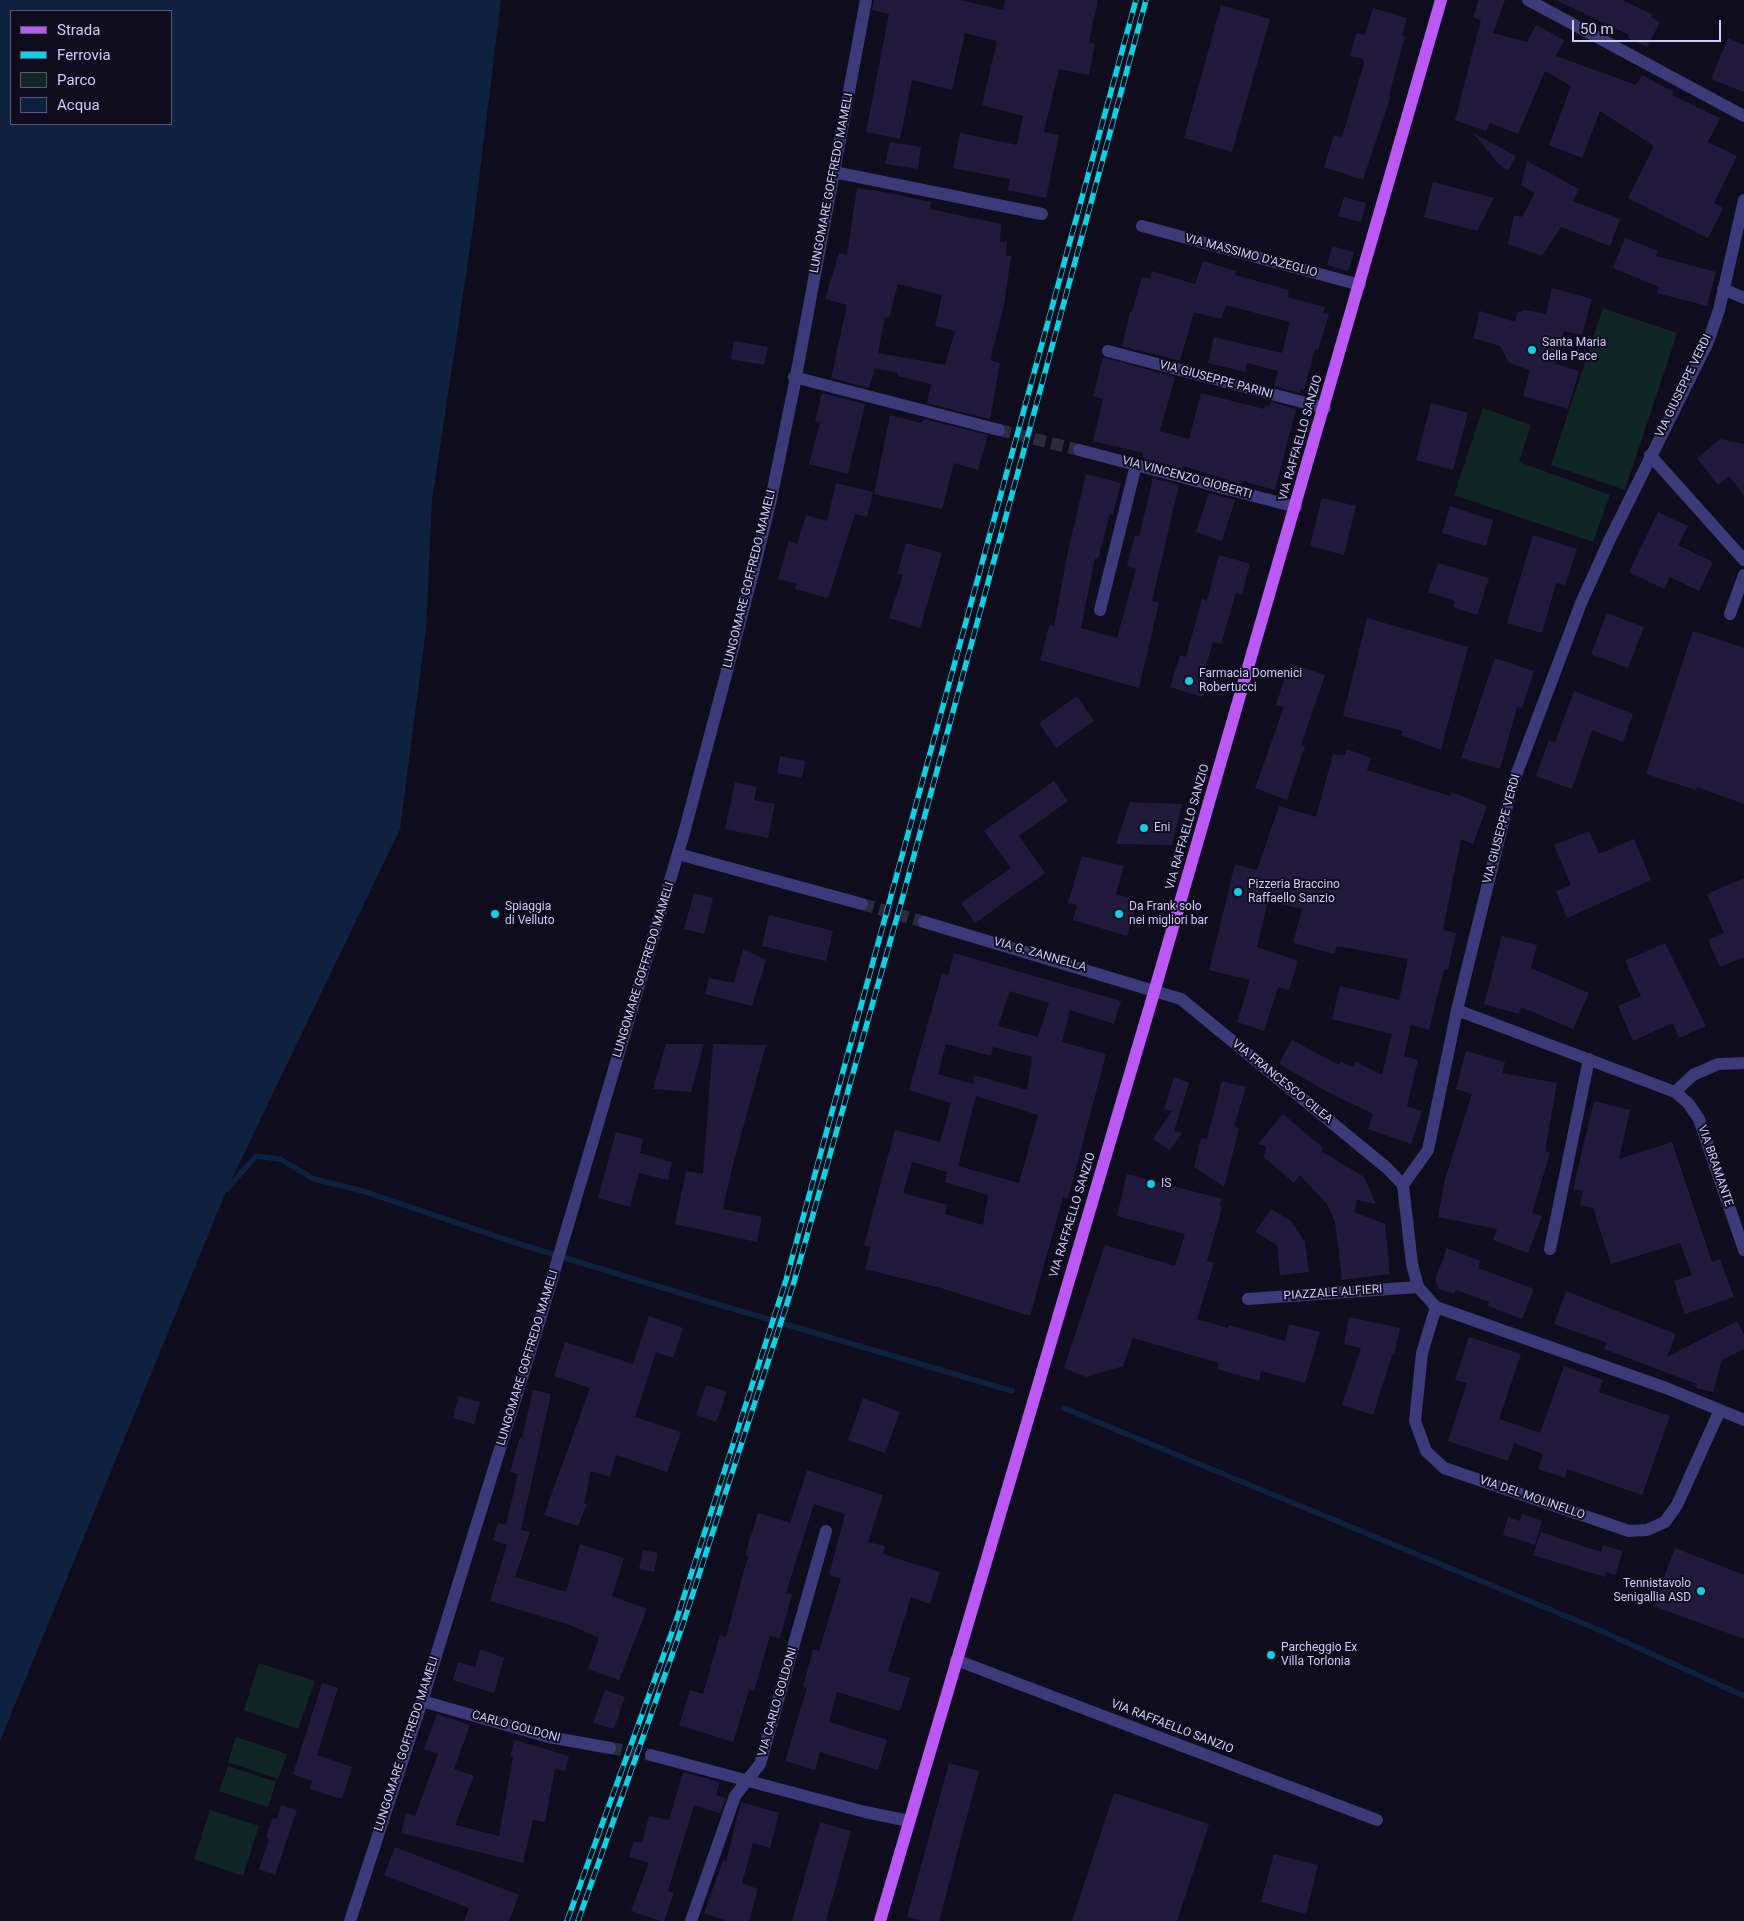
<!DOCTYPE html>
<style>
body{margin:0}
#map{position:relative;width:1744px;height:1921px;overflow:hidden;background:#0f0d1d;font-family:Roboto,sans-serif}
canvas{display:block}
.legend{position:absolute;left:10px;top:10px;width:162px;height:115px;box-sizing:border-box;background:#0f0d1d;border:1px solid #5c5976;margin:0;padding:6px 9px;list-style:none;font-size:15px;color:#d0cbfc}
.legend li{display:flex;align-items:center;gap:10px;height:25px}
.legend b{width:25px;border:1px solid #5c5976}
.scale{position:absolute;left:1572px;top:20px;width:149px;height:22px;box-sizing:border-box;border:2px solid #d0cbfc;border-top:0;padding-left:6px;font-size:15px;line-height:18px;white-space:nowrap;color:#d0cbfc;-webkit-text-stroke:4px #0f0d1d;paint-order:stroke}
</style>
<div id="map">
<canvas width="1744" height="1921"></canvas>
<ul class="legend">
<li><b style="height:6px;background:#ba59f5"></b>Strada</li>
<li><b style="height:6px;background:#0dd2e6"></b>Ferrovia</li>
<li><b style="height:14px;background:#102625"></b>Parco</li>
<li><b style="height:14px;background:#0e213f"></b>Acqua</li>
</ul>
<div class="scale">50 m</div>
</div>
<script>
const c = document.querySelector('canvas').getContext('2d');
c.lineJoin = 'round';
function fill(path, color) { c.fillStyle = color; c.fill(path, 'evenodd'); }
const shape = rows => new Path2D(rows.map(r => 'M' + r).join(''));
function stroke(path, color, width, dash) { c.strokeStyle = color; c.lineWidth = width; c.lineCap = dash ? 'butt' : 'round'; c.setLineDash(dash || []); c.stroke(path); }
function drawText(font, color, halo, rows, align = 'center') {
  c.font = font + ' Roboto,sans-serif'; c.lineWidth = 4; c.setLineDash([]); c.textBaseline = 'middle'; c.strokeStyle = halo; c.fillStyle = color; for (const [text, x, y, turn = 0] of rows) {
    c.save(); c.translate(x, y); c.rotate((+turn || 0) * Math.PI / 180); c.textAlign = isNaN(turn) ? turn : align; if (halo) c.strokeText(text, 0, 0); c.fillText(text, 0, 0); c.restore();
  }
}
fill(shape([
 [1603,308,1677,333,1625,490,1551,465],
 [1483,408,1531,425,1519,462,1610,495,1593,542,1454,495],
 [259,1663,315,1681,298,1729,244,1710],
 [236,1737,287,1754,278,1779,228,1762],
 [228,1766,276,1782,268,1807,219,1791],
 [210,1810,259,1826,243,1876,194,1859]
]), '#102625');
fill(shape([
 [0,0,501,0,472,235,432,500,426,629,400,829,227,1189,0,1741],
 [11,11,171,11,171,124,11,124]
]), '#0e213f');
stroke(shape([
 [227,1189,256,1156,280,1159,314,1179,363,1191,513,1242,703,1300,1012,1391],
 [1064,1408,1597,1629,1744,1696]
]), '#0e213f', 5.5);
fill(shape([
 [874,0,961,0,1003,10,1005,0,1098,0,1089,42,1095,44,1089,75,1059,69,1044,132,1059,135,1046,198,1008,190,1010,179,953,168,960,133,1017,145,1023,116,982,105,997,41,965,33,952,90,912,80,900,139,866,132,889,14,872,10],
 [1479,0,1505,0,1493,33,1527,42,1536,25,1564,40,1556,56,1636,85,1642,75,1674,92,1672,95,1720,118,1708,142,1737,156,1714,203,1723,208,1708,238,1628,198,1654,146,1600,111,1582,158,1549,145,1571,86,1545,71,1518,134,1490,123,1486,131,1455,120,1481,20,1473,17],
 [1556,0,1622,0,1652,14,1651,17,1660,22,1647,47,1628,38,1629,35],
 [1221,5,1270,19,1232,152,1184,138],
 [1373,8,1407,18,1402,36,1405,37,1389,95,1391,96,1363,180,1324,167,1334,135,1342,137,1364,63,1363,59,1350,56,1356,33,1365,35],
 [1728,38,1744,45,1744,92,1711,79],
 [1473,133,1516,156,1508,171,1499,164],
 [890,142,921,147,918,169,885,164],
 [1527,161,1579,189,1573,201,1620,219,1610,246,1561,227,1542,256,1508,244,1514,215,1522,217,1535,193,1521,185],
 [1433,182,1494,198,1477,231,1424,217],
 [857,188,879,191,931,202,930,209,1001,224,1000,242,1007,241,1006,256,1011,256,1004,305,990,360,1000,363,990,419,927,403,931,384,898,376,898,373,875,368,869,388,831,378,847,305,825,299,839,253,847,255],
 [898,284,942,295,935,326,955,331,945,365,878,353,885,317,889,318],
 [1344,197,1366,203,1361,222,1338,216],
 [1625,238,1658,251,1656,256,1716,272,1707,306,1657,293,1659,287,1613,268],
 [1332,246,1354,252,1348,271,1327,265],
 [1203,261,1236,271,1235,275,1289,290,1287,297,1325,307,1323,313,1329,314,1318,350,1315,349,1304,390,1301,389,1300,393,1274,386,1278,371,1247,363,1245,372,1208,363,1214,337,1282,353,1290,322,1226,305,1221,319,1194,312,1180,361,1122,346,1130,312,1132,312,1142,277,1150,279,1152,271,1195,284],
 [1552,288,1592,299,1582,335,1564,331,1555,364,1579,371,1568,409,1523,396,1530,370,1509,363,1500,346,1473,338,1480,311,1515,322,1517,313,1525,310,1546,314],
 [734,341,768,347,764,365,731,359],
 [1103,357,1175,377,1160,431,1189,439,1201,393,1264,409,1265,405,1269,406,1270,402,1296,409,1275,490,1242,481,1241,484,1183,466,1183,469,1142,458,1143,453,1093,441,1103,399,1093,396],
 [822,393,865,404,848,474,809,464,820,422,815,421],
 [1431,403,1468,413,1453,470,1416,460],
 [890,415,921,423,924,419,988,435,978,470,954,463,942,509,874,494],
 [1720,439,1744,444,1744,495,1729,476,1718,485,1697,458],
 [1086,474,1121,483,1113,515,1110,514,1098,559,1095,558,1081,628,1117,638,1136,569,1127,566,1135,535,1139,537,1153,478,1179,485,1152,601,1159,603,1139,688,1040,660,1050,624,1054,626,1068,551],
 [836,483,873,492,867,517,855,514,828,598,795,589,797,584,778,579,789,541,797,544,806,515,827,521],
 [1209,493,1235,500,1222,541,1196,532],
 [1322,498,1356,506,1344,555,1310,546],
 [1450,506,1493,520,1486,546,1442,533],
 [1658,512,1688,526,1678,545,1713,562,1699,591,1670,577,1664,589,1629,572],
 [1533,535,1577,549,1565,585,1556,583,1542,633,1507,623],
 [906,543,942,553,920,628,889,618,903,575,897,574],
 [1219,555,1250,564,1242,595,1236,593,1221,644,1213,642,1204,673,1209,675,1202,697,1170,687,1180,655,1186,657,1202,599,1207,600],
 [1438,563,1489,578,1477,615,1453,607,1455,601,1428,592],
 [1607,613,1644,627,1628,668,1591,654],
 [1367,618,1468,647,1441,750,1401,735,1403,731,1343,716],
 [1693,631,1744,648,1744,804,1697,787,1696,790,1646,774],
 [1495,658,1534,671,1522,708,1517,707,1500,769,1461,758],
 [1290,663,1325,675,1301,745,1305,746,1287,800,1255,788,1284,707,1276,705],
 [1574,691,1633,714,1623,742,1592,730,1572,789,1536,776,1549,740,1555,742],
 [1077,696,1094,721,1056,748,1039,723],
 [1347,749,1371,758,1367,770,1450,796,1452,792,1487,806,1473,844,1461,839,1443,930,1456,933,1448,970,1444,969,1429,1030,1411,1025,1404,1056,1418,1060,1407,1106,1422,1111,1411,1144,1368,1129,1373,1114,1326,1091,1279,1064,1292,1040,1339,1065,1341,1062,1353,1067,1356,1062,1382,1075,1392,1034,1332,1019,1340,986,1399,1000,1408,959,1337,946,1334,954,1293,943,1302,909,1268,901,1257,947,1298,961,1289,990,1278,987,1264,1031,1237,1022,1250,980,1209,970,1235,864,1257,870,1279,806,1316,817,1333,754,1345,755],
 [780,756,805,761,802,778,777,773],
 [1054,781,1068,801,1019,836,1045,873,975,923,961,903,1011,868,984,831],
 [735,782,757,787,754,800,775,804,768,838,725,829],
 [1130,802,1182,804,1172,845,1116,844],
 [1589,831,1599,854,1634,839,1651,880,1567,918,1556,891,1571,885,1554,845],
 [1082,856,1124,866,1116,894,1137,901,1127,936,1073,920,1077,905,1068,903],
 [1744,878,1744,957,1720,967,1708,940,1724,933,1707,894],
 [694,893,713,898,704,934,684,929],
 [769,915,833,931,826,961,762,946],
 [1502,936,1537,945,1531,968,1589,993,1573,1029,1521,1007,1519,1014,1484,1004],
 [1665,943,1706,1026,1679,1038,1672,1023,1633,1041,1618,1006,1641,996,1625,961],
 [743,949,766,960,752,1006,705,994,709,978,734,983],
 [954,953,1121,1001,1114,1024,1070,1010,1062,1042,1106,1054,1068,1199,1063,1197,1030,1316,941,1288,865,1269,871,1247,864,1245,895,1130,940,1142,951,1103,909,1090,942,973,948,975],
 [1010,991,1049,1003,1038,1037,998,1026],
 [946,1044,991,1056,993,1047,1032,1057,1027,1090,974,1075,973,1084,938,1074],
 [976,1096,1038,1115,1019,1183,958,1166],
 [912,1162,947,1172,945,1182,988,1195,983,1225,945,1214,947,1205,903,1193],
 [666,1044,704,1044,691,1092,653,1089],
 [713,1044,766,1045,734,1160,723,1209,762,1217,757,1242,675,1224,686,1171,703,1174],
 [1466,1051,1505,1062,1502,1073,1557,1083,1545,1151,1550,1153,1532,1213,1542,1216,1528,1253,1493,1240,1497,1229,1438,1217,1445,1179,1472,1094,1456,1089],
 [1174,1077,1189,1083,1174,1131,1182,1133,1170,1150,1153,1139,1172,1111,1164,1109],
 [1222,1081,1246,1087,1234,1126,1239,1129,1224,1187,1194,1167,1201,1138,1207,1139],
 [1594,1101,1630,1110,1619,1159,1672,1142,1712,1262,1720,1259,1734,1297,1685,1314,1674,1281,1692,1275,1680,1243,1611,1264,1593,1208,1580,1205,1583,1191,1573,1189],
 [1283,1114,1323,1148,1321,1151,1364,1177,1376,1204,1357,1200,1354,1212,1385,1224,1390,1274,1342,1280,1335,1222,1327,1204,1300,1175,1294,1183,1264,1157,1266,1146,1258,1144],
 [616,1132,643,1139,640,1153,672,1162,668,1180,639,1173,630,1207,598,1198],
 [1127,1174,1222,1199,1220,1206,1222,1207,1207,1261,1214,1263,1197,1319,1228,1328,1229,1325,1285,1341,1289,1324,1320,1332,1305,1383,1261,1371,1259,1381,1217,1369,1219,1363,1133,1338,1123,1366,1086,1377,1064,1368,1105,1245,1175,1266,1185,1234,1117,1216],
 [1271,1209,1291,1221,1305,1242,1309,1272,1280,1275,1277,1245,1255,1232],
 [1447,1248,1480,1261,1478,1268,1534,1289,1522,1319,1488,1306,1489,1302,1456,1290,1454,1294,1439,1289,1435,1280],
 [1566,1291,1676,1334,1667,1357,1737,1321,1744,1335,1744,1349,1722,1360,1713,1392,1696,1388,1697,1384,1604,1349,1607,1343,1554,1324],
 [649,1316,683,1328,673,1358,656,1352,635,1417,681,1432,667,1472,616,1455,610,1477,591,1471,584,1503,587,1504,578,1526,544,1515,590,1388,554,1376,565,1342,633,1364],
 [1349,1317,1400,1328,1394,1355,1392,1355,1373,1415,1342,1405,1361,1348,1344,1344],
 [1469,1337,1521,1354,1499,1419,1540,1433,1564,1366,1603,1380,1599,1392,1670,1416,1642,1495,1567,1469,1565,1478,1538,1469,1543,1454,1514,1443,1508,1461,1448,1441,1467,1383,1455,1380],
 [706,1385,727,1392,716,1422,696,1415],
 [533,1390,551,1394,521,1530,530,1532,515,1577,566,1592,580,1544,624,1558,612,1596,647,1609,619,1680,588,1669,599,1638,570,1625,490,1601,507,1545,493,1540,498,1523,506,1525,518,1474,510,1472,520,1437,522,1438],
 [459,1396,480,1402,474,1424,453,1418],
 [863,1398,900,1412,885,1453,848,1440],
 [807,1470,883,1495,868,1542,885,1546,883,1554,940,1572,930,1604,911,1597,888,1671,910,1678,900,1711,837,1692,829,1722,887,1740,878,1770,820,1752,815,1770,785,1761,807,1688,803,1687,813,1649,819,1651,841,1578,829,1575,845,1514,814,1504,786,1593,792,1594,780,1639,770,1636,754,1691,749,1690,733,1742,679,1725,690,1690,703,1694,720,1635,726,1637,748,1556,745,1555,758,1513,790,1523],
 [1522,1514,1542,1521,1535,1545,1503,1535,1508,1517,1520,1521],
 [1541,1532,1601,1552,1603,1545,1623,1551,1615,1575,1606,1572,1605,1577,1533,1555],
 [1675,1548,1744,1575,1744,1639,1653,1606],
 [643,1550,658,1553,654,1572,639,1569],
 [480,1649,504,1658,494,1693,453,1680,458,1662,475,1667],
 [322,1683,338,1688,317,1755,352,1767,342,1799,310,1789,312,1781,293,1774],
 [605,1690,625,1697,614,1729,593,1723],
 [437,1714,470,1725,454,1769,474,1776,455,1825,499,1836,513,1757,510,1756,515,1740,569,1756,565,1771,555,1769,545,1822,533,1820,523,1863,401,1833,406,1813,415,1816,438,1754,424,1749],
 [949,1763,979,1771,939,1921,923,1921,907,1917],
 [683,1772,720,1782,716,1795,726,1798,720,1813,694,1805,668,1891,674,1893,664,1921,660,1921,631,1911,649,1863,629,1857,634,1841,642,1843,649,1816,669,1820],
 [1114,1793,1209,1824,1177,1921,1072,1921],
 [741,1802,779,1813,770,1848,753,1843,742,1883,758,1889,749,1921,727,1921,704,1913,723,1860,726,1861],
 [281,1805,297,1810,275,1875,259,1869,269,1840,266,1836,273,1818,277,1819],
 [820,1822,851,1831,826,1921,792,1921],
 [395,1847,519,1895,509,1921,464,1921,469,1908,384,1875],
 [1274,1854,1318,1865,1306,1914,1261,1902]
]), '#211a3c');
stroke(shape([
 [999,430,1079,450],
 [862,904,924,922],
 [610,1748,651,1755]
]), '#2c2a3e', 12, [12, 6]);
stroke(shape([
 [1528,0,1744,116],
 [834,172,1042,214],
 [1142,226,1360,285],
 [1723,289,1744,298],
 [1108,351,1325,408],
 [794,377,999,430],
 [1079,450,1296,507],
 [1650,455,1744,560],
 [1100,610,1136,465],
 [1730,614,1744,575],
 [678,854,862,904],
 [924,922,1181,999,1387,1168,1403,1185],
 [1457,1010,1675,1092,1688,1103,1699,1119,1744,1250],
 [1675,1092,1693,1075,1718,1064,1744,1063],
 [1403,1185,1428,1150,1457,1010,1512,786,1581,603,1609,541,1708,342,1719,310,1744,200],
 [1403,1185,1412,1264,1418,1287,1436,1307,1666,1388,1744,1420],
 [1550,1249,1589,1059],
 [1248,1299,1418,1287],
 [1436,1307,1422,1353,1415,1421,1426,1451,1444,1468,1629,1531,1647,1530,1665,1522,1677,1505,1720,1410],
 [956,1660,1377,1820],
 [422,1701,549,1737,610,1748],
 [651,1755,865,1812,909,1821],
 [350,1921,422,1701,541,1316,684,833,753,573,771,499,794,387,866,0],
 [691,1921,735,1796,760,1764,826,1531]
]), '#3c3a79', 12);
stroke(shape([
 [880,1921,1155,989,1441,0]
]), '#ba59f5', 12);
const rail = shape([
 [567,1921,676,1621,786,1280,1136,0],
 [578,1921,683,1624,794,1282,903,896,1146,0]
]);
stroke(rail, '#0dd2e6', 5.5);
stroke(rail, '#0f0d1d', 4, [11]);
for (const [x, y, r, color] of [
 [1532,350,5,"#0dd2e6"],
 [1189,681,5,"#0dd2e6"],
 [1144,828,5,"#0dd2e6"],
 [1238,892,5,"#0dd2e6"],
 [495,914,5,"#0dd2e6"],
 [1119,914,5,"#0dd2e6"],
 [1151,1184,5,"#0dd2e6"],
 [1701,1591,5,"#0dd2e6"],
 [1271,1655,5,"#0dd2e6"]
]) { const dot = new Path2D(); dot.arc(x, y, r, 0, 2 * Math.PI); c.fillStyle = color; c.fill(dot); stroke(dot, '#0f0d1d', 2); }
drawText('12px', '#d0cbfc', '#0f0d1d', [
 ["LUNGOMARE GOFFREDO MAMELI",832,183,-79],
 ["VIA MASSIMO D'AZEGLIO",1251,256,15],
 ["VIA GIUSEPPE PARINI",1216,380,15],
 ["VIA GIUSEPPE VERDI",1684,386,-64],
 ["VIA RAFFAELLO SANZIO",1301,438,-74],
 ["VIA VINCENZO GIOBERTI",1187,478,15],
 ["LUNGOMARE GOFFREDO MAMELI",750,579,-76],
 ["VIA RAFFAELLO SANZIO",1188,827,-74],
 ["VIA GIUSEPPE VERDI",1502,829,-75],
 ["VIA G. ZANNELLA",1040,955,16],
 ["LUNGOMARE GOFFREDO MAMELI",644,970,-73],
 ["VIA FRANCESCO CILEA",1282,1082,39],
 ["VIA BRAMANTE",1715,1166,71],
 ["VIA RAFFAELLO SANZIO",1073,1215,-73],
 ["PIAZZALE ALFIERI",1333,1293,-4],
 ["LUNGOMARE GOFFREDO MAMELI",528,1358,-73],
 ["VIA DEL MOLINELLO",1532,1498,19],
 ["VIA CARLO GOLDONI",778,1702,-74],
 ["CARLO GOLDONI",516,1727,15],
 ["VIA RAFFAELLO SANZIO",1172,1727,21],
 ["LUNGOMARE GOFFREDO MAMELI",407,1744,-72]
]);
drawText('12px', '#d0cbfc', '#0f0d1d', [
 ["Santa Maria",1542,343],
 ["della Pace",1542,357],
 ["Farmacia Domenici",1199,674],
 ["Robertucci",1199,688],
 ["Eni",1154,828],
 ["Pizzeria Braccino",1248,885],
 ["Raffaello Sanzio",1248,899],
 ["Spiaggia",505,907],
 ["di Velluto",505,921],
 ["Da Frank solo",1129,907],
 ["nei migliori bar",1129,921],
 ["IS",1161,1184],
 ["Tennistavolo",1691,1584,"right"],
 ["Senigallia ASD",1691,1598,"right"],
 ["Parcheggio Ex",1281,1648],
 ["Villa Torlonia",1281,1662]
], 'left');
</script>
